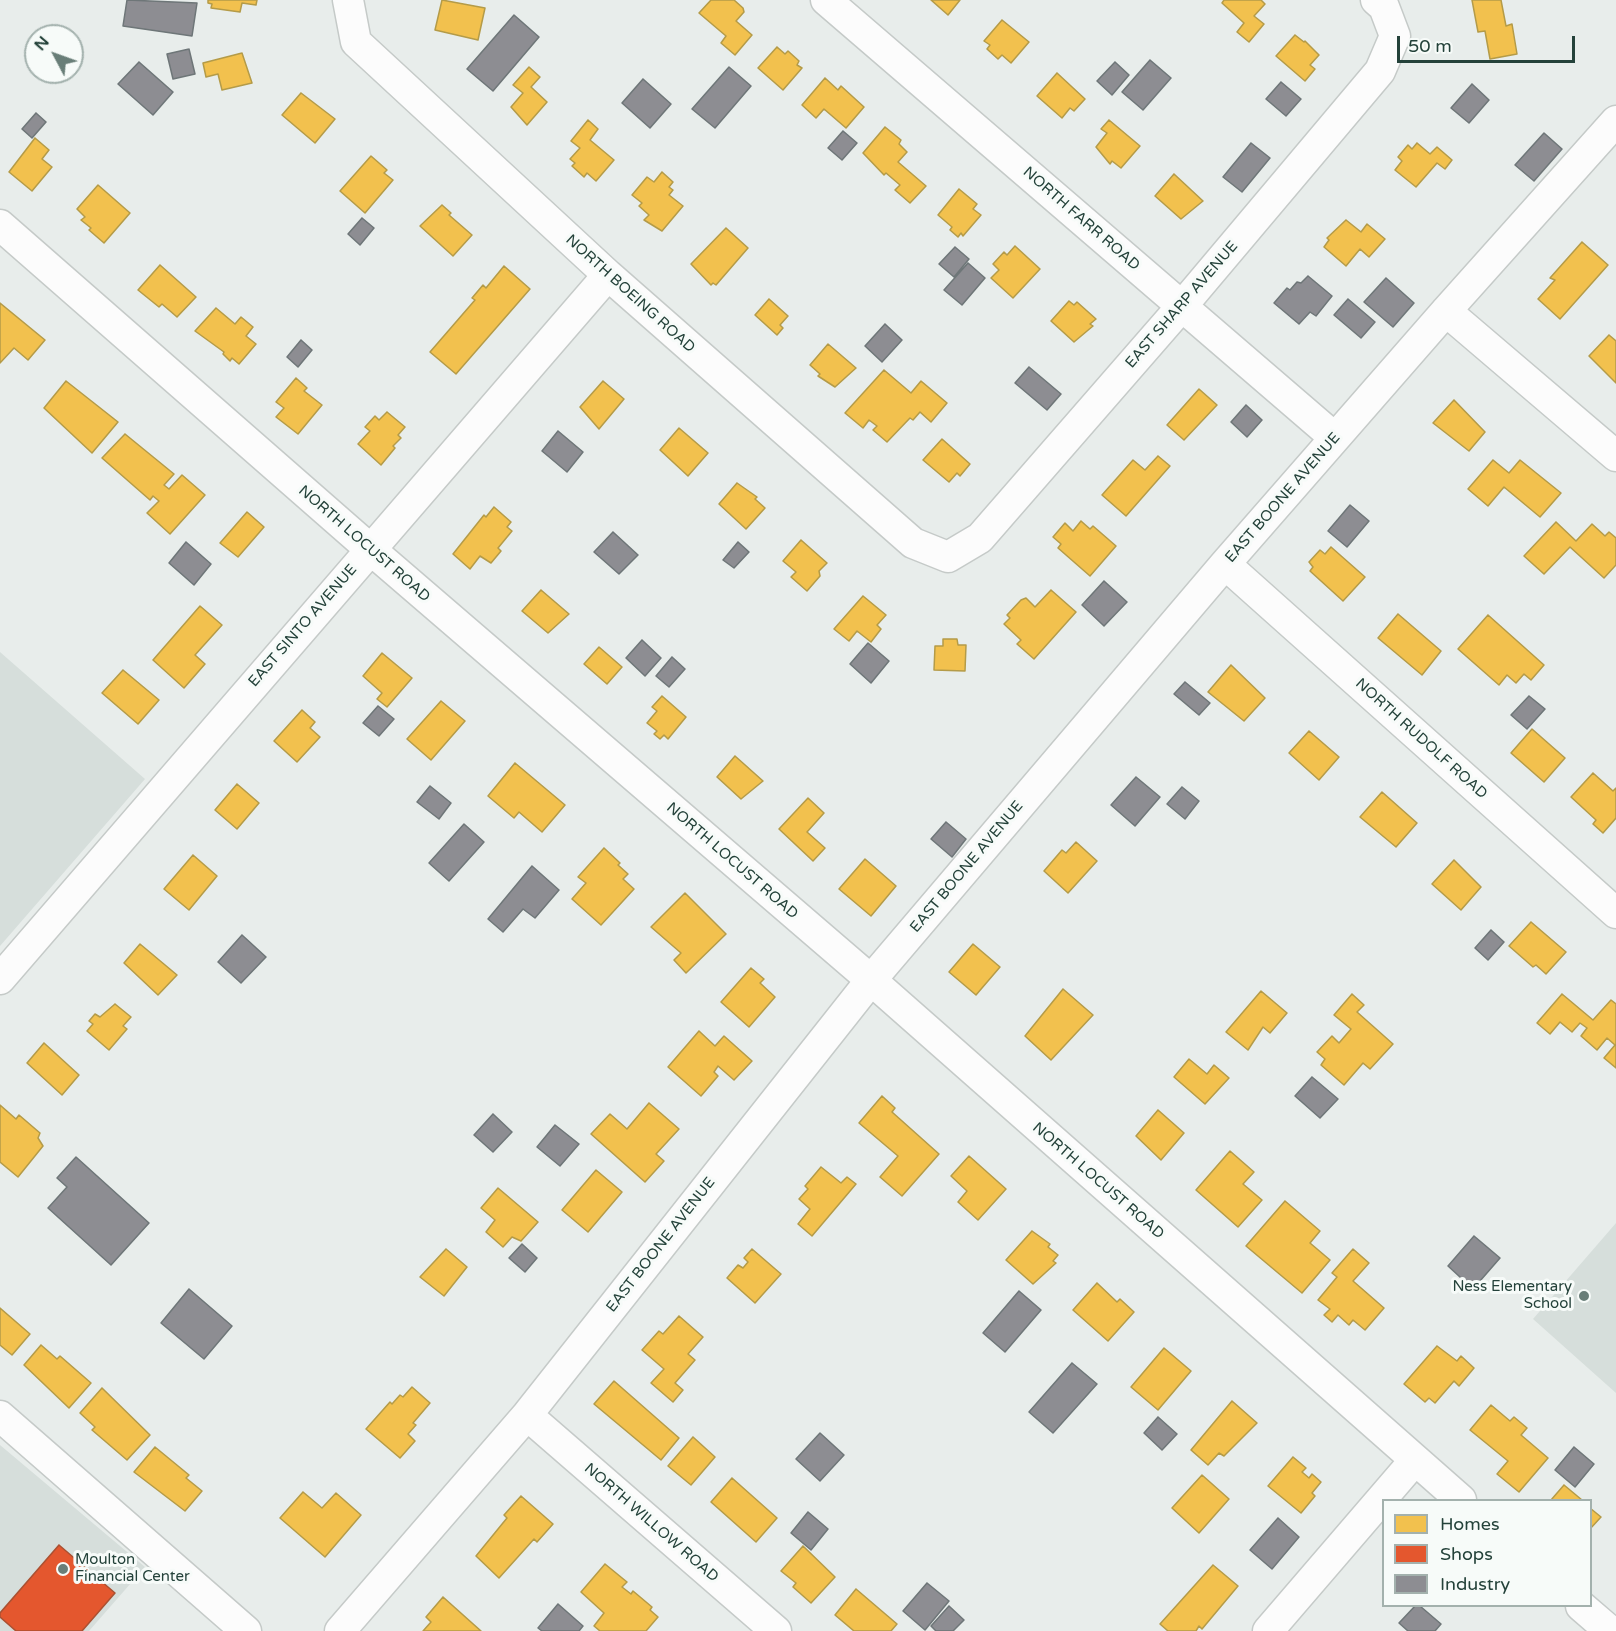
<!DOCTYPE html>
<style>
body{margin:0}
#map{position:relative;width:1616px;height:1631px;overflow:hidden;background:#e8edeb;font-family:"Varela Round",sans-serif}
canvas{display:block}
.legend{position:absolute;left:1382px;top:1499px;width:210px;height:108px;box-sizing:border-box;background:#f7fbf9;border:2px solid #a3b1ad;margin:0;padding:8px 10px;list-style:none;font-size:18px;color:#24423a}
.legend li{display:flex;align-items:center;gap:12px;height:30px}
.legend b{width:30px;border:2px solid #a3b1ad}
.north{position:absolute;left:24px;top:24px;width:60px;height:60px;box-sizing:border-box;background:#f7fbf9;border:2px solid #a3b1ad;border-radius:50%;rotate:311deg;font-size:16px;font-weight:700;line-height:24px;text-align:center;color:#24423a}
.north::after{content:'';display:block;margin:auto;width:21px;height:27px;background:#697e78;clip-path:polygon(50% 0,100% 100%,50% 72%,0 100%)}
.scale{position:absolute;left:1397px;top:36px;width:178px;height:27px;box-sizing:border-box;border:3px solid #24423a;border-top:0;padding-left:8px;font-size:18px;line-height:21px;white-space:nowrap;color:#24423a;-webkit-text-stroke:4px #f7fbf9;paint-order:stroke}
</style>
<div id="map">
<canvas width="1616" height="1631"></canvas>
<ul class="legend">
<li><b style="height:16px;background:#f2c14e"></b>Homes</li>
<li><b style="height:16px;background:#e4572e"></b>Shops</li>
<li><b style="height:16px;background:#8d8d92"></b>Industry</li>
</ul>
<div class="north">N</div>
<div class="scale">50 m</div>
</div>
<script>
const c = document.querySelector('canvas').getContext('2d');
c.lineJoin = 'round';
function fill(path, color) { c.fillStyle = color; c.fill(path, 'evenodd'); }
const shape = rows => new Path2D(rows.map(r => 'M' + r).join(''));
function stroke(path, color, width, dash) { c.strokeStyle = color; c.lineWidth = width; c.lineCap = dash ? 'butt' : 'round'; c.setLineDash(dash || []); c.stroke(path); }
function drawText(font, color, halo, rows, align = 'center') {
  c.font = font + ' "Varela Round",sans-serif'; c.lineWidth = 6; c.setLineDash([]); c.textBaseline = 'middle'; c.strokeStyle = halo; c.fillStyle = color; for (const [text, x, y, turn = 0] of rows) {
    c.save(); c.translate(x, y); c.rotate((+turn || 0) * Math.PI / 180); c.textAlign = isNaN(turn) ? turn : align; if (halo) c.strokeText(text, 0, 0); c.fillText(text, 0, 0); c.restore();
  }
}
fill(shape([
 [0,652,145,779,0,946],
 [1616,1223,1616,1393,1533,1319],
 [0,1445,145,1567,89,1631,0,1631]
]), '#d6dedb');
const homes = shape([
 [208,0,257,0,256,5,242,3,240,12,211,8,212,4,208,3,208,0],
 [442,0,485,8,478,40,435,30,442,0],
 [711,0,734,0,743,8,744,12,736,21,752,35,735,55,721,43,726,36,699,13,711,0],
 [931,0,960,0,948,15,931,0],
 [1224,0,1261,0,1265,4,1254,16,1264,24,1249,42,1237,32,1244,23,1222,3,1224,0],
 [1472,0,1501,0,1506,26,1512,24,1517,54,1490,59,1485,31,1478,32,1472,0],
 [1002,20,1029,42,1011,63,1002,55,998,59,987,49,990,45,984,41,1002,20],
 [1295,35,1304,42,1305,41,1319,55,1310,65,1315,69,1305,81,1276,56,1295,35],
 [777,47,785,54,788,51,799,61,797,65,802,68,783,90,758,68,777,47],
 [242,53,252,83,222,90,218,74,206,77,203,63,242,53],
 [529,67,540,77,531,87,547,102,527,125,511,107,523,93,513,85,529,67],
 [1057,73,1085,99,1074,111,1070,108,1062,118,1037,96,1057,73],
 [825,78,838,90,841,86,864,107,846,128,824,109,816,118,802,105,825,78],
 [301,93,335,119,315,143,282,115,301,93],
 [588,120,598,129,590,140,614,160,596,181,587,173,584,177,572,166,575,163,570,159,580,148,571,141,588,120],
 [1109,120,1140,146,1121,168,1112,161,1110,164,1096,147,1107,133,1101,129,1109,120],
 [885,127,901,140,899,144,907,152,898,162,926,186,910,203,895,190,900,185,886,173,884,175,863,153,885,127],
 [35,138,49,150,42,159,52,167,32,191,9,172,35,138],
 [1417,143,1430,154,1437,147,1452,160,1445,169,1437,163,1416,187,1395,170,1402,161,1398,157,1408,145,1412,149,1417,143],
 [371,156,387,170,384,173,393,180,365,213,340,191,371,156],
 [662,172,673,182,669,187,673,190,669,195,683,206,662,231,644,220,649,215,639,206,642,203,632,195,647,177,654,182,662,172],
 [1174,174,1203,201,1181,219,1155,196,1174,174],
 [98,185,130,213,104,243,89,230,91,228,81,220,85,217,77,209,98,185],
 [959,189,977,204,973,209,981,215,963,236,961,233,958,237,950,230,952,227,938,215,959,189],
 [442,205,451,213,449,215,472,235,453,256,420,226,442,205],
 [1346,220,1361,232,1367,224,1385,239,1369,257,1360,249,1346,266,1324,247,1329,240,1327,238,1346,220],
 [726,228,748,248,716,285,713,283,711,285,691,264,726,228],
 [1582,242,1608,265,1560,319,1538,299,1555,280,1550,278,1582,242],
 [1015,246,1040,269,1013,298,991,278,999,270,993,264,1004,252,1007,255,1015,246],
 [160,265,196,297,177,317,162,304,159,307,138,290,160,265],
 [504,266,530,289,456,374,430,352,475,300,472,298,483,285,486,288,504,266],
 [769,299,788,316,780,325,783,328,777,335,755,315,769,299],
 [1069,301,1074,305,1077,302,1096,319,1090,324,1093,326,1074,342,1051,321,1069,301],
 [0,303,45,340,28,360,14,348,0,363,0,303],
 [216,308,235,324,241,317,253,327,246,336,256,344,239,364,232,358,230,361,223,354,224,352,195,331,216,308],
 [1609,335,1616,341,1616,383,1589,356,1609,335],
 [828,344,856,368,835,387,818,376,820,374,810,365,828,344],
 [884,370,911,393,921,381,947,403,931,422,920,412,913,420,910,418,887,442,873,430,877,426,869,420,863,428,845,413,884,370],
 [296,378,307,388,304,391,322,405,298,434,276,417,284,408,276,402,296,378],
 [66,381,118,422,92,453,44,408,66,381],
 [603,381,624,399,599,429,580,407,603,381],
 [1199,389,1217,405,1184,440,1167,425,1199,389],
 [1454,400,1485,432,1469,451,1433,423,1454,400],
 [387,412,405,427,398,435,401,438,393,446,395,448,381,465,358,444,370,431,365,427,375,416,379,420,387,412],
 [679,428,708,453,688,476,660,450,679,428],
 [125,434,174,474,164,485,169,489,182,475,205,495,170,534,147,513,159,501,153,496,150,500,102,458,125,434],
 [942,439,970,464,960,476,957,473,949,482,923,460,942,439],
 [1158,456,1170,466,1126,516,1102,495,1133,460,1145,470,1158,456],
 [1493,460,1509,473,1520,460,1561,493,1540,517,1504,487,1488,506,1468,489,1493,460],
 [737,483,757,497,755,499,765,508,746,529,719,504,737,483],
 [494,507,511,522,507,527,512,531,498,548,501,551,491,563,480,556,470,569,453,554,484,515,486,517,494,507],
 [247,512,264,527,238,557,220,543,247,512],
 [1081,521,1090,529,1093,526,1116,546,1090,576,1058,548,1061,544,1053,537,1065,523,1073,531,1081,521],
 [1556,522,1576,541,1592,524,1605,536,1609,532,1616,538,1616,565,1604,578,1570,547,1544,574,1524,556,1556,522],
 [801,540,827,563,819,571,820,576,807,591,791,577,796,572,783,561,801,540],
 [1331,547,1365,577,1343,601,1310,571,1313,567,1309,562,1320,550,1325,554,1331,547],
 [541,590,569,614,548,633,522,611,541,590],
 [1051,590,1076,612,1034,659,1017,644,1021,640,1004,624,1010,618,1007,615,1021,600,1026,598,1035,607,1051,590],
 [863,596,886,615,877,625,881,629,871,642,857,631,849,641,834,629,863,596],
 [200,606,222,625,195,655,205,664,184,688,153,660,200,606],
 [1398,614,1441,651,1422,675,1378,638,1398,614],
 [1488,615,1544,665,1531,680,1524,674,1516,683,1507,675,1499,685,1458,649,1488,615],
 [943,639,957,639,958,645,966,645,965,671,934,670,935,646,943,646,943,639],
 [599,647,622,667,607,684,584,664,599,647],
 [382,653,412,678,387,707,377,699,382,693,363,676,382,653],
 [1231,665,1265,698,1244,721,1208,692,1231,665],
 [123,670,159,700,138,724,102,693,123,670],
 [662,696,686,717,668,739,664,735,660,739,654,734,657,731,647,723,657,711,652,707,662,696],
 [441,701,465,721,431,760,407,739,441,701],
 [302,710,315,722,310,728,320,737,297,762,274,741,302,710],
 [1532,729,1565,758,1544,782,1511,753,1532,729],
 [1309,731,1339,757,1319,780,1289,753,1309,731],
 [735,756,763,781,741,799,717,777,735,756],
 [515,763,565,805,542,832,519,812,514,818,488,796,515,763],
 [1593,773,1613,791,1616,788,1616,818,1603,833,1593,824,1596,820,1571,797,1593,773],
 [237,784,259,803,237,829,215,810,237,784],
 [1382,792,1417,823,1396,847,1360,817,1382,792],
 [808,798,824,813,807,832,825,848,813,861,779,829,808,798],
 [1076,842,1097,861,1068,893,1044,871,1062,850,1066,853,1076,842],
 [604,848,620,863,618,865,628,874,623,879,634,889,601,925,572,899,586,883,578,877,604,848],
 [193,855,217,876,189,910,164,889,193,855],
 [865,859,896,886,871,916,839,889,865,859],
 [1454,860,1481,887,1461,910,1432,884,1454,860],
 [685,893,726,934,686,973,674,960,681,953,651,927,685,893],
 [1531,922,1566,952,1546,974,1536,965,1533,967,1509,946,1531,922],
 [140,944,177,975,158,995,124,963,140,944],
 [973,944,1000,967,976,995,949,972,973,944],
 [751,968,764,979,760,983,775,997,749,1027,721,1002,751,968],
 [1063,989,1093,1015,1051,1060,1025,1036,1063,989],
 [1261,991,1287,1013,1270,1033,1263,1027,1248,1050,1226,1032,1261,991],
 [1352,994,1364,1005,1357,1012,1393,1044,1370,1069,1363,1063,1344,1085,1321,1065,1325,1059,1317,1052,1332,1036,1339,1043,1351,1029,1334,1015,1352,994],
 [1562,994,1593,1020,1611,1000,1616,1004,1616,1068,1604,1058,1615,1045,1607,1038,1597,1050,1581,1036,1587,1028,1580,1023,1572,1032,1560,1022,1550,1034,1537,1023,1562,994],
 [115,1004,131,1017,123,1026,127,1029,109,1050,87,1031,93,1024,89,1021,95,1014,100,1017,115,1004],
 [699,1031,715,1046,724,1036,752,1061,734,1080,718,1066,714,1072,718,1076,701,1096,668,1067,699,1031],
 [44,1043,79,1075,62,1095,27,1063,44,1043],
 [1189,1059,1207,1074,1214,1065,1229,1078,1205,1104,1174,1077,1189,1059],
 [882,1096,895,1108,892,1112,939,1154,902,1196,880,1177,898,1156,859,1123,882,1096],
 [649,1103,679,1129,656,1154,664,1161,645,1182,591,1134,610,1114,627,1129,649,1103],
 [0,1105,16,1119,19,1115,40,1133,38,1138,43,1146,18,1177,0,1162,0,1105],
 [1158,1110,1184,1133,1161,1160,1136,1136,1158,1110],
 [1230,1151,1254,1172,1243,1184,1262,1200,1238,1227,1196,1190,1230,1151],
 [969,1156,1006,1189,978,1220,958,1202,967,1191,951,1176,969,1156],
 [821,1167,841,1183,847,1177,856,1184,812,1236,798,1224,810,1209,799,1199,808,1189,805,1186,821,1167],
 [596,1170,622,1192,588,1232,562,1210,596,1170],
 [498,1188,538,1222,521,1241,512,1237,503,1247,486,1232,495,1220,481,1208,498,1188],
 [1285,1201,1320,1231,1310,1243,1330,1260,1302,1293,1246,1246,1285,1201],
 [1032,1231,1050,1244,1048,1247,1058,1255,1053,1261,1056,1263,1033,1284,1006,1260,1032,1231],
 [446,1249,467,1267,444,1296,420,1277,446,1249],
 [752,1249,781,1274,755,1303,727,1278,738,1265,743,1268,748,1262,744,1258,752,1249],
 [1353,1249,1369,1263,1353,1281,1384,1308,1365,1330,1353,1320,1349,1325,1338,1315,1332,1322,1324,1315,1330,1309,1318,1300,1337,1277,1332,1273,1353,1249],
 [1097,1283,1117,1302,1120,1299,1134,1312,1108,1341,1073,1310,1097,1283],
 [0,1308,30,1334,12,1355,0,1345,0,1308],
 [679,1316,703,1337,688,1354,695,1360,675,1383,683,1390,673,1402,651,1383,664,1369,642,1350,659,1331,663,1334,679,1316],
 [41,1345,57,1359,60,1356,91,1383,69,1408,24,1365,41,1345],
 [1437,1346,1457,1361,1461,1356,1474,1368,1459,1386,1454,1381,1435,1403,1429,1398,1425,1402,1404,1384,1437,1346],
 [1164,1348,1191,1371,1158,1410,1131,1387,1164,1348],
 [614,1381,679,1438,661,1460,594,1404,614,1381],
 [412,1387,430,1403,413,1423,416,1425,408,1434,415,1441,400,1458,366,1429,390,1402,392,1404,400,1395,403,1397,412,1387],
 [102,1388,150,1435,127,1460,92,1430,95,1427,80,1413,102,1388],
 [1232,1401,1257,1423,1224,1456,1219,1453,1208,1465,1191,1450,1232,1401],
 [1491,1405,1510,1421,1514,1417,1527,1428,1521,1435,1548,1458,1519,1492,1497,1474,1508,1461,1470,1430,1491,1405],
 [693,1437,715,1457,691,1485,668,1466,693,1437],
 [155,1447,189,1475,186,1478,202,1491,185,1511,134,1472,155,1447],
 [1293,1457,1306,1468,1302,1472,1309,1478,1312,1474,1321,1482,1312,1493,1315,1496,1301,1513,1268,1486,1293,1457],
 [1202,1475,1229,1499,1199,1533,1172,1508,1202,1475],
 [732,1478,777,1518,756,1542,711,1502,732,1478],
 [1564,1485,1582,1500,1551,1500,1564,1485],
 [303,1492,322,1508,336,1493,361,1515,325,1557,280,1518,303,1492],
 [521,1496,553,1524,537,1542,534,1539,499,1578,476,1556,507,1518,504,1515,521,1496],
 [1590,1508,1601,1517,1590,1529,1590,1508],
 [803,1546,835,1577,811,1603,793,1587,796,1583,781,1571,803,1546],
 [605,1564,627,1582,622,1587,631,1594,633,1591,652,1607,650,1610,658,1617,646,1631,600,1631,594,1626,604,1613,581,1592,605,1564],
 [1213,1565,1238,1586,1202,1629,1199,1626,1196,1631,1168,1631,1160,1624,1213,1565],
 [856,1589,897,1624,891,1631,854,1631,835,1615,856,1589],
 [443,1597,481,1631,423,1631,431,1622,426,1617,443,1597]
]);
fill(homes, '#f2c14e');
stroke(homes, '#b49b48', 1.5);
const shops = shape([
 [59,1545,115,1593,82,1631,16,1631,0,1617,0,1613,59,1545]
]);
fill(shops, '#e4572e');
stroke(shops, '#aa5132', 1.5);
const industry = shape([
 [127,0,197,3,192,36,123,26,127,0],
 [514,15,539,37,493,91,467,69,514,15],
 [189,49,195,74,173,79,167,54,189,49],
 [1150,60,1171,78,1143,110,1122,92,1150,60],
 [139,62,173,92,153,115,118,84,139,62],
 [1115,62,1129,75,1112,95,1097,81,1115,62],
 [729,67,751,86,715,128,692,109,729,67],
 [643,79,671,104,650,128,622,103,643,79],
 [1281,82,1301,99,1286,116,1266,99,1281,82],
 [1472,84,1489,100,1469,123,1451,108,1472,84],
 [36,113,46,122,32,138,22,129,36,113],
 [843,131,857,143,842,160,828,148,843,131],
 [1544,133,1562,149,1534,181,1515,165,1544,133],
 [1251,143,1270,158,1242,192,1223,177,1251,143],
 [362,218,374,228,360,245,348,234,362,218],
 [955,247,969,259,954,277,939,264,955,247],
 [968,263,985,278,962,305,944,290,968,263],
 [1308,276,1332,296,1316,316,1310,312,1299,324,1274,303,1287,288,1290,290,1297,282,1301,283,1308,276],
 [1386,278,1414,303,1393,327,1364,302,1386,278],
 [1348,299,1375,322,1361,338,1334,315,1348,299],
 [885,324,902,340,882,362,865,346,885,324],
 [301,340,312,350,298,367,287,357,301,340],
 [1029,367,1061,394,1047,410,1015,383,1029,367],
 [1246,405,1262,420,1247,437,1231,422,1246,405],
 [558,431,583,452,567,472,542,451,558,431],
 [1350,505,1369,521,1347,547,1328,531,1350,505],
 [613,532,638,555,619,574,594,552,613,532],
 [186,542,211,564,194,585,169,563,186,542],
 [738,542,749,552,734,568,723,560,738,542],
 [1104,581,1127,602,1104,626,1082,605,1104,581],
 [642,640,661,658,645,676,626,658,642,640],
 [868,643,889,661,871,683,850,664,868,643],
 [672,657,685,669,669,687,656,676,672,657],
 [1185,682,1210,703,1199,715,1174,694,1185,682],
 [1529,696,1545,709,1527,729,1511,715,1529,696],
 [378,706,394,719,379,736,363,723,378,706],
 [1136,777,1160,797,1135,826,1111,805,1136,777],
 [430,786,451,803,439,819,417,802,430,786],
 [1182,787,1199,801,1185,819,1167,804,1182,787],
 [946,822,966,839,952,857,931,839,946,822],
 [464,824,484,842,449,881,429,863,464,824],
 [532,866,559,890,535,918,523,909,503,932,488,919,532,866],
 [1491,930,1504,942,1488,960,1475,948,1491,930],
 [242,935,266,957,241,983,218,962,242,935],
 [1312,1077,1338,1099,1320,1118,1295,1096,1312,1077],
 [493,1114,512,1132,493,1152,474,1135,493,1114],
 [555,1125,579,1144,560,1166,537,1147,555,1125],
 [76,1157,149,1223,111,1265,48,1208,67,1187,57,1178,76,1157],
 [1474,1236,1500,1258,1473,1289,1448,1266,1474,1236],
 [522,1244,537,1258,525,1272,509,1258,522,1244],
 [189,1289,232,1326,204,1359,161,1323,189,1289],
 [1019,1291,1041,1310,1005,1352,983,1333,1019,1291],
 [1072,1363,1097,1384,1053,1433,1029,1412,1072,1363],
 [1158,1417,1177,1434,1162,1450,1144,1433,1158,1417],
 [820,1433,844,1455,820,1481,796,1459,820,1433],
 [1574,1447,1594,1464,1575,1487,1555,1470,1574,1447],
 [808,1512,828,1529,811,1550,791,1533,808,1512],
 [1278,1518,1299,1537,1272,1569,1250,1550,1278,1518],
 [927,1583,949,1601,925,1630,903,1611,927,1583],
 [558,1604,583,1626,579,1631,542,1631,538,1628,558,1604],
 [949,1606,964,1620,953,1631,936,1631,931,1626,949,1606],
 [1415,1606,1420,1606,1441,1624,1435,1631,1408,1631,1399,1623,1415,1606]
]);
fill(industry, '#8d8d92');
stroke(industry, '#6e7678', 1.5);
const minor = shape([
 [348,0,356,42,608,275,913,543,948,557,980,538,1182,306,1380,71,1395,36,1384,7,1376,0],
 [826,0,1335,438],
 [0,225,370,549,871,980,1461,1500],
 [1446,311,1616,456],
 [1225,564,1616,913],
 [0,979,608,275],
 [527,1415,776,1631],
 [0,1416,246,1631],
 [1581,1606,1610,1631],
 [340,1631,527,1415,871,980,1225,564,1446,311,1616,121],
 [1268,1631,1415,1460]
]);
stroke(minor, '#c5cac8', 33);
stroke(minor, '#fcfcfc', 30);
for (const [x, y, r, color] of [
 [1584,1296,6,"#697e78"],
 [63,1569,6,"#697e78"]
]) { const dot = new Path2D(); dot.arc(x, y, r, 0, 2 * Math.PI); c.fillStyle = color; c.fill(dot); stroke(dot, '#f7fbf9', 2); }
drawText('15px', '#24423a', '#f7fbf9', [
 ["NORTH FARR ROAD",1081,219,41],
 ["NORTH BOEING ROAD",630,294,42],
 ["EAST SHARP AVENUE",1182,305,-49],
 ["EAST BOONE AVENUE",1283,498,-49],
 ["NORTH LOCUST ROAD",364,544,41],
 ["EAST SINTO AVENUE",303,626,-49],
 ["NORTH RUDOLF ROAD",1421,739,42],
 ["NORTH LOCUST ROAD",732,861,41],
 ["EAST BOONE AVENUE",967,867,-50],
 ["NORTH LOCUST ROAD",1098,1181,41],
 ["EAST BOONE AVENUE",661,1245,-52],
 ["NORTH WILLOW ROAD",651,1523,41]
]);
drawText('15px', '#24423a', '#f7fbf9', [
 ["Ness Elementary",1572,1287],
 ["School",1572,1304],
 ["Moulton",75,1560,"left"],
 ["Financial Center",75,1577,"left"]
], 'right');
</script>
